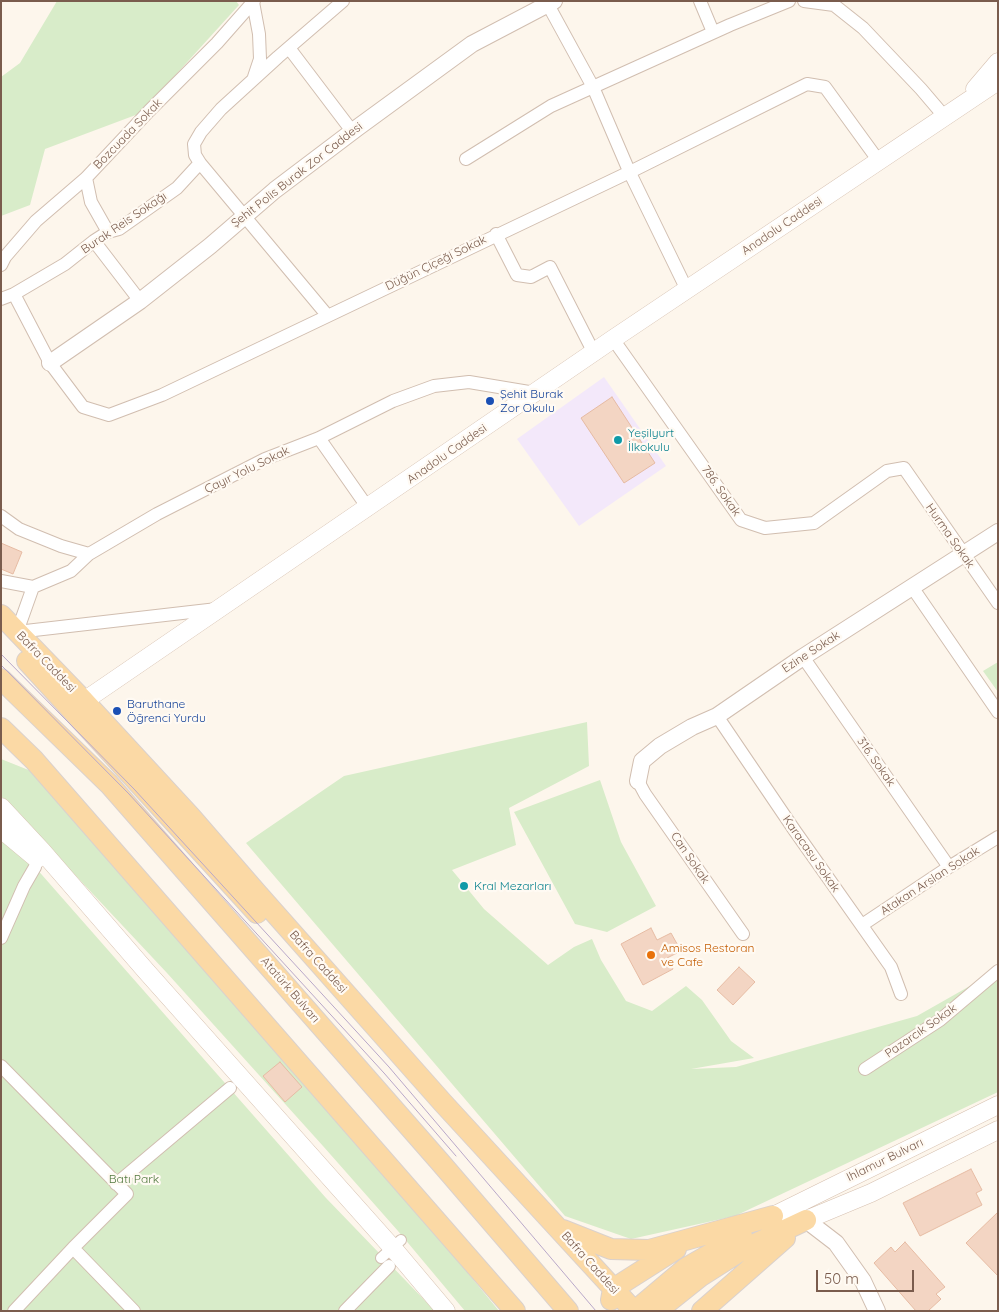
<!DOCTYPE html>
<meta charset="utf-8">
<style>
body{margin:0}
#map{position:relative;width:999px;height:1312px;overflow:hidden;background:#fdf6ec;font-family:Quicksand,sans-serif}
canvas{display:block}
.frame{position:absolute;inset:0;border:2px solid #7a5c4d;pointer-events:none}
.scale{position:absolute;left:816px;top:1270px;width:98px;height:22px;box-sizing:border-box;border:2px solid #7a5c4d;border-top:0;padding-left:6px;font-size:15px;line-height:18px;white-space:nowrap;color:#7a5c4d;-webkit-text-stroke:4px #fffaf3;paint-order:stroke}
</style>
<div id="map">
<canvas width="999" height="1312"></canvas>
<div class="frame"></div>
<div class="scale">50 m</div>
</div>
<script>
const c = document.querySelector('canvas').getContext('2d');
c.lineJoin = 'round';
function fill(path, color) { c.fillStyle = color; c.fill(path, 'evenodd'); }
const shape = rows => new Path2D(rows.map(r => 'M' + r).join(''));
function stroke(path, color, width, dash) { c.strokeStyle = color; c.lineWidth = width; c.lineCap = dash ? 'butt' : 'round'; c.setLineDash(dash || []); c.stroke(path); }
function drawText(font, color, halo, rows, align = 'center') {
  c.font = font + ' Quicksand,sans-serif'; c.lineWidth = 4.5; c.setLineDash([]); c.textBaseline = 'middle'; c.strokeStyle = halo; c.fillStyle = color; for (const [text, x, y, turn = 0] of rows) {
    c.save(); c.translate(x, y); c.rotate((+turn || 0) * Math.PI / 180); c.textAlign = isNaN(turn) ? turn : align; if (halo) c.strokeText(text, 0, 0); c.fillText(text, 0, 0); c.restore();
  }
}
fill(shape([
 [604,377,666,466,579,526,517,439]
]), '#f3e8fa');
fill(shape([
 [57,1,236,1,239,5,141,113,45,149,30,205,1,216,1,77,20,63],
 [998,662,998,692,983,671],
 [587,722,589,766,509,808,516,845,452,870,484,909,548,965,574,947,592,939,601,960,626,1001,652,1011,686,986,702,1000,731,1041,754,1058,691,1069,736,1067,917,1016,998,970,998,1092,735,1216,631,1239,565,1216,246,843,344,776],
 [1,759,31,771,204,951,499,1311,465,1311,398,1231,323,1146,167,973,1,796],
 [600,780,621,842,656,906,607,932,575,924,514,812],
 [1,839,35,867,326,1198,435,1311,1,1311]
]), '#d8ecc9');
const building = shape([
 [612,397,655,463,624,483,581,418,612,397],
 [1,543,22,552,13,574,1,569,1,543],
 [651,928,657,940,671,933,681,951,667,958,673,969,643,985,621,944,651,928],
 [739,967,755,982,733,1005,717,990,739,967],
 [280,1062,302,1087,285,1102,263,1076,280,1062],
 [971,1169,982,1190,976,1193,982,1205,920,1236,903,1203,971,1169],
 [998,1212,998,1276,966,1243,998,1212],
 [905,1242,945,1287,936,1294,941,1299,928,1311,916,1311,874,1263,891,1247,895,1252,905,1242]
]);
fill(building, '#f3d5c3');
stroke(building, '#e6bba3', 1);
const pedestrian = shape([
 [381,1258,401,1240]
]);
const minor = shape([
 [546,1,593,87,629,171,687,290],
 [700,1,713,32],
 [804,1,834,5,863,28,921,89,944,116],
 [253,2,259,34,260,59,254,77],
 [289,48,352,131],
 [466,159,551,106,730,25,789,1],
 [200,163,327,315],
 [86,178,91,202,108,232],
 [496,234,517,275,531,277,550,267,594,353],
 [94,241,140,301],
 [1,265,5,257,36,221,86,178,149,111,217,43,254,1],
 [14,294,50,363,83,407,109,415,162,395,636,169,807,84,825,87,878,160],
 [1,299,14,294,65,264,94,241,108,232,119,229,177,188,200,163,195,155,194,144,201,132,221,109,278,57,343,1],
 [613,339,741,520,765,528,814,523,887,471,904,468,998,603],
 [319,438,368,508],
 [1,516,19,529,61,546,89,554],
 [1,581,33,587,71,571,89,554,157,514,265,459,319,438,393,401,434,386,469,382,535,393],
 [912,587,998,712],
 [17,632,217,609],
 [17,632,33,587],
 [803,657,949,867],
 [717,716,795,831,891,967,901,994],
 [638,781,645,794,743,934],
 [862,925,949,867,998,837],
 [1,938,24,886,35,867],
 [1,1066,127,1194,73,1248,134,1311],
 [865,1069,940,1020,998,971],
 [116,1184,230,1088],
 [14,1311,73,1248],
 [345,1311,389,1266]
]);
const tertiary = shape([
 [50,363,140,301,210,246,275,190,357,128,472,44,554,1],
 [638,781,642,761,660,746,692,727,717,716,803,657,998,532],
 [806,1220,836,1243,863,1281,877,1311]
]);
const secondary = shape([
 [975,89,998,62],
 [84,701,613,339,998,81],
 [1,807,42,851,146,971,398,1254,446,1311],
 [1,829,37,859],
 [773,1216,998,1105],
 [806,1220,871,1193,998,1130]
]);
const primary = shape([
 [1,615,84,701,191,817,256,892,443,1103,634,1311],
 [27,661,257,913],
 [1,679,109,784,440,1162,568,1311],
 [1,728,34,760,515,1311],
 [563,1230,611,1249,649,1250,773,1216],
 [611,1300,613,1289,676,1249],
 [635,1311,686,1268,742,1236],
 [657,1311,701,1276,742,1250,806,1220],
 [702,1311,785,1238]
]);
stroke(pedestrian, '#d1beb0', 12);
stroke(minor, '#d1beb0', 14);
stroke(tertiary, '#d1beb0', 18);
stroke(secondary, '#d6c0b0', 19);
stroke(primary, '#dad1cd', 22);
stroke(pedestrian, '#fff', 10);
stroke(minor, '#fff', 12);
stroke(tertiary, '#fff', 16);
stroke(secondary, '#fff', 18);
stroke(primary, '#fbd9a5', 20);
stroke(shape([
 [1,654,134,789,389,1067,596,1311],
 [1,665,129,794,384,1073,456,1156]
]), '#b9a8c9', 1);
for (const [x, y, r, color] of [
 [490,401,5,"#1a4fb4"],
 [618,440,5,"#0f9aa8"],
 [117,711,5,"#1a4fb4"],
 [464,886,5,"#0f9aa8"],
 [651,955,5,"#e8710a"]
]) { const dot = new Path2D(); dot.arc(x, y, r, 0, 2 * Math.PI); c.fillStyle = color; c.fill(dot); stroke(dot, '#fffaf3', 2); }
drawText('12px', '#7a5c4d', '#fffaf3', [
 ["Bozcuada Sokak",128,134,-46],
 ["Şehit Polis Burak Zor Caddesi",297,175,-38],
 ["Burak Reis Sokağı",124,223,-34],
 ["Anadolu Caddesi",782,226,-34],
 ["Düğün Çiçeği Sokak",436,263,-26],
 ["Anadolu Caddesi",447,454,-35],
 ["Çayır Yolu Sokak",247,470,-26],
 ["786. Sokak",721,491,55],
 ["Hurma Sokak",950,536,55],
 ["Ezine Sokak",811,652,-33],
 ["Bafra Caddesi",46,662,46],
 ["316. Sokak",876,762,55],
 ["Karacasu Sokak",811,854,55],
 ["Can Sokak",690,858,56],
 ["Atakan Arslan Sokak",930,881,-33],
 ["Bafra Caddesi",318,962,48],
 ["Atatürk Bulvarı",290,990,49],
 ["Pazarcık Sokak",921,1031,-35],
 ["Ihlamur Bulvarı",885,1160,-26],
 ["Bafra Caddesi",590,1263,48]
]);
drawText('12px', '#164399', '#fffaf3', [
 ["Şehit Burak",500,394],
 ["Zor Okulu",500,408],
 ["Baruthane",127,704],
 ["Öğrenci Yurdu",127,718]
], 'left');
drawText('12px', '#0d838f', '#fffaf3', [
 ["Yeşilyurt",628,433],
 ["İlkokulu",628,447],
 ["Kral Mezarları",474,886]
], 'left');
drawText('12px', '#c56008', '#fffaf3', [
 ["Amisos Restoran",661,948],
 ["ve Cafe",661,962]
], 'left');
drawText('12px', '#537a41', '#fffaf3', [
 ["Batı Park",134,1179]
]);
</script>
